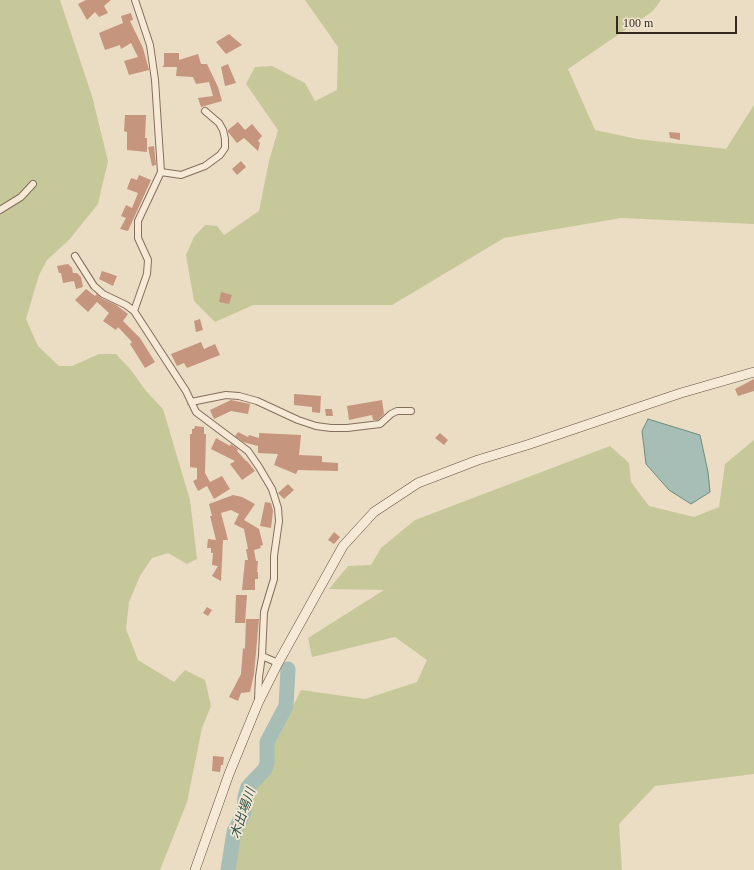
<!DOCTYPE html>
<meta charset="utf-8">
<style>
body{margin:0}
#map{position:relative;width:754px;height:870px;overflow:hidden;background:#ebdcc4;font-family:Georgia,serif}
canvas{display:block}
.scale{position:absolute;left:616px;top:16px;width:121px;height:18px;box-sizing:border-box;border:2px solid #35281f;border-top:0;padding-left:5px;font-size:12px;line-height:14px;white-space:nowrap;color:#35281f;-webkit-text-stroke:3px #f3e7d3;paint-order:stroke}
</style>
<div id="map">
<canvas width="754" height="870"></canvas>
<div class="scale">100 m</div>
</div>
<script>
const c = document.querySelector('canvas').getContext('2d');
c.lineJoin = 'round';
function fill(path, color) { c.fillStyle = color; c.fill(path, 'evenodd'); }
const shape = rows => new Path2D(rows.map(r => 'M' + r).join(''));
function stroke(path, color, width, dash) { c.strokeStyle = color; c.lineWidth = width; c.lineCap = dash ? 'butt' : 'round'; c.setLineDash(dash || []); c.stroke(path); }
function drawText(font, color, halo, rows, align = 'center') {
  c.font = font + ' Georgia,"Noto Sans JP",serif'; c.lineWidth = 3.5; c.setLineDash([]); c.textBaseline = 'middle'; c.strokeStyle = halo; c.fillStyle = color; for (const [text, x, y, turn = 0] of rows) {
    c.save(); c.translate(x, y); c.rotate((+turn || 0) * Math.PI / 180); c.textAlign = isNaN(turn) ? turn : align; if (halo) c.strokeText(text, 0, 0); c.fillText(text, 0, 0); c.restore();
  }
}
fill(shape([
 [0,0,60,0,92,96,108,161,98,204,69,240,47,260,39,275,26,319,38,346,59,366,72,366,99,354,116,354,131,370,146,391,163,409,190,500,197,559,187,564,168,553,152,558,140,576,129,602,126,629,138,660,174,682,185,670,205,680,211,706,202,728,187,802,160,870,0,870],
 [305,0,661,0,653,11,568,69,595,130,637,139,726,149,754,105,754,224,621,218,504,238,392,305,253,305,215,322,194,301,186,255,194,237,205,225,217,226,224,235,259,211,269,161,278,130,246,84,255,67,272,66,305,83,315,101,337,90,338,47],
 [754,440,754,774,655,786,619,824,622,870,226,870,263,767,301,690,365,699,417,682,427,660,395,637,312,657,308,638,384,590,329,589,348,566,371,565,381,548,415,520,610,446,629,463,631,482,649,506,694,517,719,507,725,464]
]), '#c7c899');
const water = shape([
 [648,419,700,435,708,472,710,492,691,504,669,490,646,464,642,431,648,419]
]);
fill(water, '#a6beb5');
stroke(water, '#6d8c81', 1);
stroke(shape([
 [228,870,234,832,244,813,245,797,248,787,265,769,267,763,267,742,286,706,288,669]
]), '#a6beb5', 15);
fill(shape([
 [86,0,111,0,104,6,108,13,99,17,95,12,87,20,78,4],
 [131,13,133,20,130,21,143,48,149,70,129,75,124,61,138,57,131,43,121,49,120,45,105,50,99,33,123,23,121,16],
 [229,34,242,45,226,54,216,42],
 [164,53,179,53,179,60,198,54,201,64,207,64,218,87,222,101,201,107,198,98,213,96,209,82,196,84,193,77,176,76,177,67,162,67,164,65],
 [228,64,236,83,225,86,221,67],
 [125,115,146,115,145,138,147,138,147,152,127,150,127,132,124,131],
 [238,122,245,130,252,124,262,136,258,141,260,143,258,151,244,138,237,143,228,132,228,130],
 [669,132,680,133,680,140,670,138],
 [154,146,156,165,152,166,148,147],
 [241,161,246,167,237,175,232,169],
 [139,175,151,180,128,231,120,229,126,218,121,216,126,205,132,208,138,193,127,189,131,178,137,180],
 [68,264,72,268,73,273,77,273,81,277,83,287,76,289,74,281,63,283,61,273,59,273,57,266],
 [102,271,117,276,113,286,99,279],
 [86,289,95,296,97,294,101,298,116,305,128,314,123,321,140,338,155,362,145,368,130,344,132,342,118,327,116,330,103,321,109,313,97,302,88,312,75,300],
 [221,292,232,295,229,304,219,302],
 [200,319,203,330,196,332,194,321],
 [201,342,204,349,215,344,220,355,187,368,184,363,177,366,171,354],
 [754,379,754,391,738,396,735,389],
 [294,394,321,396,320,413,312,412,312,407,294,405],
 [231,400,250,404,248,414,231,411,214,419,210,410],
 [382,400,384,414,378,420,373,420,372,415,349,420,347,406],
 [325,409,332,409,333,416,326,416],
 [195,426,204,427,204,434,206,434,205,473,210,482,222,476,230,489,214,499,207,486,198,491,193,481,197,479,197,468,190,467,190,434,192,434,192,429,194,429],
 [238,432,248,437,249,435,259,438,259,433,301,435,299,455,322,456,322,462,338,463,338,471,298,470,296,474,274,465,278,454,258,453,258,446,243,442,235,436],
 [440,433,448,440,444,445,435,438],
 [216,438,230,446,231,444,238,449,237,451,246,461,247,461,255,471,242,480,230,464,235,461,211,449],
 [288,484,294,490,284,499,278,493],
 [233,495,242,497,255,504,244,520,259,529,263,545,260,546,261,548,254,550,256,561,258,561,257,572,258,572,258,579,255,579,255,590,242,590,245,560,248,560,246,549,248,549,244,529,234,524,239,514,231,510,221,513,228,540,223,540,221,581,212,576,218,566,212,565,213,553,211,553,211,548,207,548,208,539,216,540,210,516,212,516,209,504],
 [265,502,271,503,273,511,271,528,260,526],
 [334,532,340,537,334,544,328,540],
 [236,595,247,595,245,623,235,623],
 [207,607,212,610,208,616,203,613],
 [246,619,259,619,254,674,250,692,241,693,238,701,229,697,241,674,243,648,245,649],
 [213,756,224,757,223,765,221,765,220,772,212,771]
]), '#c6957d');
const street = shape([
 [161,172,181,175,205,166,220,155,225,148,225,139,223,130,219,123,205,111],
 [0,210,21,197,33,184],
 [75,256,94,286,103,294,126,305,134,311,186,391,196,412,248,451,259,467,272,489,278,508,279,521,274,556,274,579,264,612,262,656,278,663],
 [134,311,147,274,148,260,138,238,138,221,161,172,155,80,150,45,135,0],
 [191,402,226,395,239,396,257,401,298,420,316,426,331,428,347,428,380,424,391,414,397,411,411,411],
 [258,700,259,677,262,656]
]);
const secondary = shape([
 [195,870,229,774,258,703,278,663,343,546,374,512,418,483,478,460,527,445,681,393,754,372]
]);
stroke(street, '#846e5c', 8);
stroke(secondary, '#664f3f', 10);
stroke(street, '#f6ead7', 6);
stroke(secondary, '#f6ead7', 9);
drawText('italic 13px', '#2f544e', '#f3e7d3', [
 ["木出場川",242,813,-71]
]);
</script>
